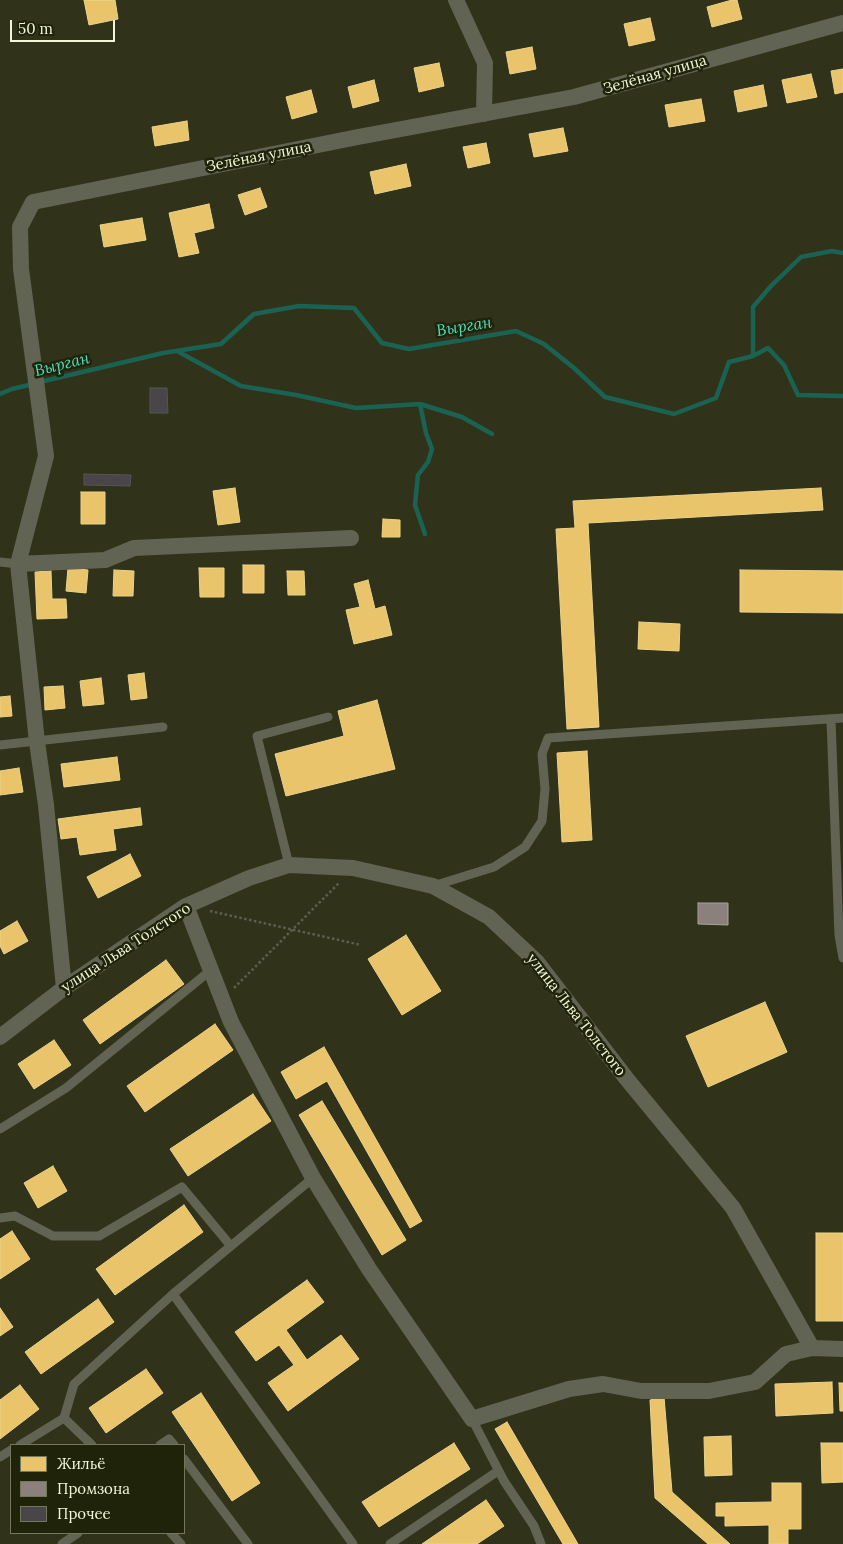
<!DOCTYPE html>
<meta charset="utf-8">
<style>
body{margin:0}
#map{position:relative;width:843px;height:1544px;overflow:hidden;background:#30321a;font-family:Lora,serif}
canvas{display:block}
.legend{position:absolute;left:10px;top:1444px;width:175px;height:90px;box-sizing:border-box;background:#1f230a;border:1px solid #73775c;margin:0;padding:6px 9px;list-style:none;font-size:15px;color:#f0f6d7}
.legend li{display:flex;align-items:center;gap:10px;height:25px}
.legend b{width:25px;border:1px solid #73775c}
.scale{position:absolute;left:10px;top:20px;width:105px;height:22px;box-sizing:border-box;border:2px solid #f0f6d7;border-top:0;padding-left:6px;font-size:15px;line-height:18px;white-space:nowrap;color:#f0f6d7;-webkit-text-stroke:4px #1f230a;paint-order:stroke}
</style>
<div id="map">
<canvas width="843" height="1544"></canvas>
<ul class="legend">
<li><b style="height:14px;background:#e9c46a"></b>Жильё</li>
<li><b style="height:14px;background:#8a817c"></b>Промзона</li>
<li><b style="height:14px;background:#494549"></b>Прочее</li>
</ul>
<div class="scale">50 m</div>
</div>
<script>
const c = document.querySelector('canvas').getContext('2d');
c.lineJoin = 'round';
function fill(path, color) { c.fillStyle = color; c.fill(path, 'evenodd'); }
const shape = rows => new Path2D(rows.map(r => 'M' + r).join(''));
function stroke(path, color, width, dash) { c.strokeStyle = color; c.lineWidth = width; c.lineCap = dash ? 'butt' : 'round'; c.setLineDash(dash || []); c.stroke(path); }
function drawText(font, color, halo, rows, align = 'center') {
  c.font = font + ' Lora,serif'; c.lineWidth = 5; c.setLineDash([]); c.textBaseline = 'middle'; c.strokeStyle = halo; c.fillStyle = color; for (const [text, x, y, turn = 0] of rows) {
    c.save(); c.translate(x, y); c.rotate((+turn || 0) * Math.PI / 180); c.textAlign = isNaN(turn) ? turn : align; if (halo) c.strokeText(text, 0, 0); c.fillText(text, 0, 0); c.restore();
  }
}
const homes = shape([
 [84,0,115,0,118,19,89,25,84,0],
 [732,0,737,0,742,19,712,27,707,7,732,0],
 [650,18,655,40,629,46,624,24,650,18],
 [532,47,536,69,510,74,506,52,532,47],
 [439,63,444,86,419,92,414,68,439,63],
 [843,69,843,92,835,94,831,71,843,69],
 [811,74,817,97,787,103,782,80,811,74],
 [374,80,379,101,353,108,348,87,374,80],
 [763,85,767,106,738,112,734,91,763,85],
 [311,90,317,112,292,119,286,97,311,90],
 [701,99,705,121,669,127,665,105,701,99],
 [187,121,189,140,155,146,152,127,187,121],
 [563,128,568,151,534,157,529,134,563,128],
 [486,143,490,163,468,168,463,147,486,143],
 [406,164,411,186,375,194,370,172,406,164],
 [260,188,267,207,245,215,238,195,260,188],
 [209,204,214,228,194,233,199,253,179,257,169,213,209,204],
 [142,218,146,240,104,247,100,225,142,218],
 [235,488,240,522,218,525,213,491,235,488],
 [821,488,823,510,588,523,599,727,567,729,556,529,575,528,573,501,821,488],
 [81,492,105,492,105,524,81,524,81,492],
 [383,519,400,520,400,537,382,537,383,519],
 [243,565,264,565,264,593,243,593,243,565],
 [68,568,88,570,86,593,66,591,68,568],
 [199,568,224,568,224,597,200,597,199,568],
 [114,570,134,571,133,596,113,596,114,570],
 [740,570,843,571,843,613,740,612,740,570],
 [51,571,52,599,66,599,67,618,37,619,35,572,51,571],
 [287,571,304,571,305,595,288,595,287,571],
 [368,580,375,609,385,606,392,635,354,644,346,610,360,607,354,584,368,580],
 [639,622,680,624,679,651,638,649,639,622],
 [144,673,147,698,131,700,128,675,144,673],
 [101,678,104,704,83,706,80,681,101,678],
 [63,686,65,708,45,710,44,687,63,686],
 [10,696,12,716,0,717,0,697,10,696],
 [377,700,395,769,286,796,275,754,344,736,338,711,377,700],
 [587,751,592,840,562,842,557,753,587,751],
 [117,757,120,780,64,787,61,764,117,757],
 [19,768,23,792,0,795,0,771,19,768],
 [140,808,142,825,113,829,116,850,80,855,77,837,61,839,58,819,140,808],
 [130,854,141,876,98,898,87,877,130,854],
 [17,921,28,941,4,954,0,946,0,931,17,921],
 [406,935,441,991,402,1015,368,959,406,935],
 [166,960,184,984,100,1044,83,1020,166,960],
 [765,1002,787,1052,708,1087,686,1036,765,1002],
 [215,1024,233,1050,145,1112,127,1086,215,1024],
 [54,1040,71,1065,34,1089,18,1064,54,1040],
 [324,1047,422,1221,410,1228,327,1081,296,1099,281,1072,324,1047],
 [253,1094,271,1121,188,1176,170,1149,253,1094],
 [322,1101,406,1240,382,1255,299,1115,322,1101],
 [53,1166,67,1191,38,1208,24,1183,53,1166],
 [184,1205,203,1232,115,1295,96,1269,184,1205],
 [12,1231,30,1259,0,1279,0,1239,12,1231],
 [816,1233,843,1233,843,1321,816,1321,816,1233],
 [307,1280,324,1302,286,1330,307,1360,341,1335,359,1359,288,1411,268,1383,294,1365,279,1345,256,1361,235,1332,307,1280],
 [98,1299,114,1322,41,1374,25,1352,98,1299],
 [0,1308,13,1327,0,1336,0,1308],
 [146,1369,163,1393,106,1433,89,1408,146,1369],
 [832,1382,833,1413,776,1416,775,1384,832,1382],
 [839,1383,843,1383,843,1411,840,1411,839,1383],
 [20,1385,39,1409,0,1439,0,1400,20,1385],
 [201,1393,260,1483,232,1501,172,1412,201,1393],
 [664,1397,672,1492,730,1544,708,1544,655,1498,650,1400,664,1397],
 [507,1422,578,1544,563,1544,495,1429,507,1422],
 [731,1436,732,1475,705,1476,704,1437,731,1436],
 [454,1443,470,1469,379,1527,362,1502,454,1443],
 [821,1443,843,1443,843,1482,822,1483,821,1443],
 [772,1483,801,1483,801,1529,788,1529,788,1544,769,1544,769,1525,725,1526,725,1516,716,1516,716,1503,772,1502,772,1483],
 [486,1500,504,1526,477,1544,422,1544,486,1500]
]);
fill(homes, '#e9c46a');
stroke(homes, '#ebd38b', 1);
const industry = shape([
 [698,903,728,903,728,925,698,924,698,903]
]);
fill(industry, '#8a817c');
stroke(industry, '#a9a497', 1);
stroke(shape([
 [177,351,241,386,296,395,356,408,420,404,462,417,492,434],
 [753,356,768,348,784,365,798,395,843,396],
 [40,382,163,353,221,344,254,314,299,306,354,308,382,343,409,349,516,331,544,344,574,368,605,397,674,414,716,398,729,362,753,356,753,307,771,286,801,257,832,251,843,253],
 [0,394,12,389,33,384],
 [420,404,426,433,432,449,428,462,418,475,415,505,425,534]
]), '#1a6352', 4.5);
const building = shape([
 [150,388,167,388,168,413,150,413,150,388],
 [84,474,131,475,130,486,84,485,84,474]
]);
fill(building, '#494549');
stroke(building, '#565554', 1);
stroke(shape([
 [210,911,361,945],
 [234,988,340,882]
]), '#5d5f4f', 2.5, [2.5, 2.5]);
stroke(shape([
 [0,562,18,564],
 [831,720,839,935,843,958],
 [0,745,163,727],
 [289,865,257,736,328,717],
 [433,886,494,867,525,847,542,821,545,789,542,754,548,738,843,718],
 [0,1129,66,1088,211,970],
 [313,1178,173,1294,353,1544],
 [0,1218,15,1216,53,1236,99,1236,182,1187,231,1246],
 [64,1418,74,1384,173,1294],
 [472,1419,504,1481,534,1526,541,1544],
 [20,1445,64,1418,92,1445],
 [160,1445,169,1439,174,1445],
 [0,1457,11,1450],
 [184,1459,248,1544],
 [171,1533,181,1544],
 [62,1544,78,1533],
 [390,1544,498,1471]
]), '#626453', 9);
stroke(shape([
 [456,0,485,63,484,114],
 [18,564,105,560,134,548,351,538],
 [186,906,231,1022,313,1178,369,1269,472,1419,569,1389,603,1384,641,1391,709,1391,755,1382,786,1354,812,1348,843,1349],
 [64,988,46,805,37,742,18,564,46,456,21,269,20,227,33,202,358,137,574,97,843,23],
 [0,1037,64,988,186,906,249,878,289,865,353,868,433,886,489,917,536,961,626,1078,733,1208,812,1348]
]), '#626453', 16);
drawText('15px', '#f0f6d7', '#1f230a', [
 ["Зелёная улица",655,75,-16],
 ["Зелёная улица",259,157,-11],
 ["улица Льва Толстого",126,948,-33],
 ["улица Льва Толстого",576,1015,52]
]);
drawText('italic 16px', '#51dec0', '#1f230a', [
 ["Вырган",464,327,-9],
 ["Вырган",62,365,-14]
]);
</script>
